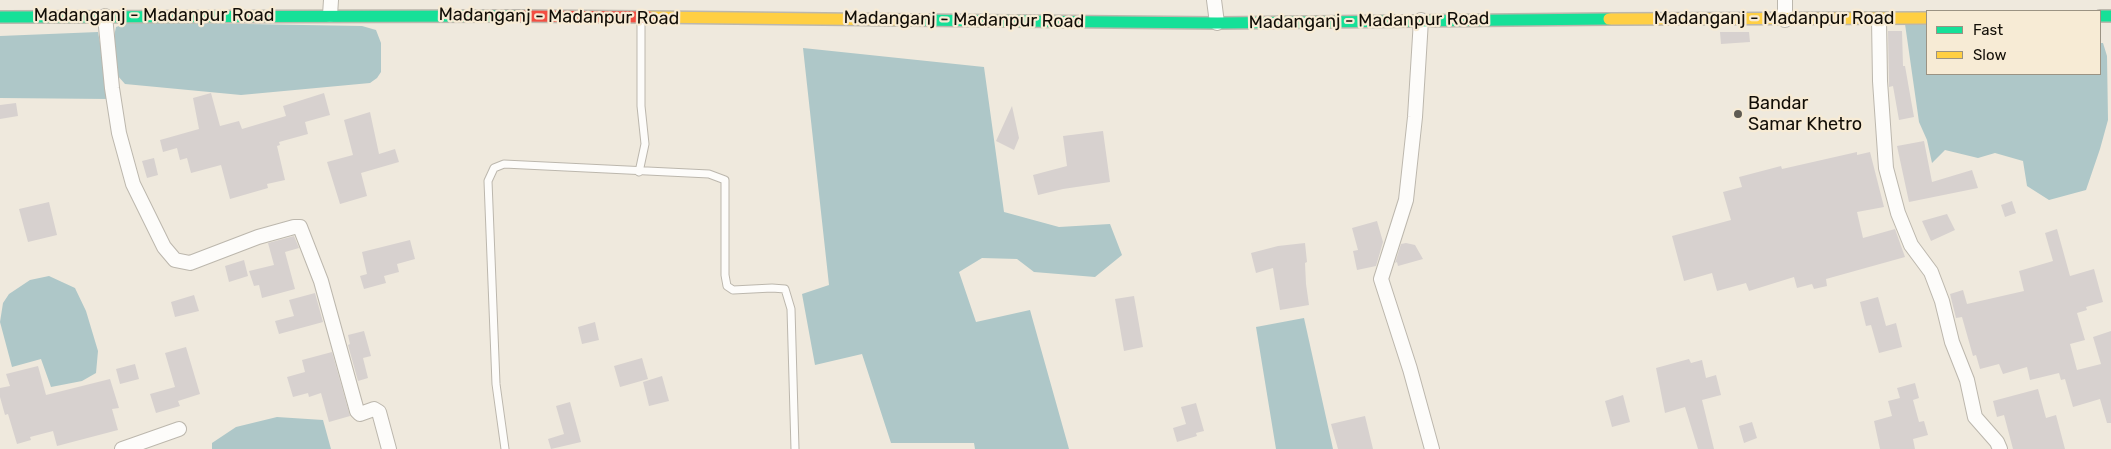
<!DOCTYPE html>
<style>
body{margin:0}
#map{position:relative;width:2111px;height:449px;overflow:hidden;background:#efe9dd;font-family:Rubik,sans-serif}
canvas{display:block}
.legend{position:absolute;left:1926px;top:10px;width:175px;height:65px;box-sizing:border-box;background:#f7ebd5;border:1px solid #9b9383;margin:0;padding:6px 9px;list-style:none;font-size:15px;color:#120e07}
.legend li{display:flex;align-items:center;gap:10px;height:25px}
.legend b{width:25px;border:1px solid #9b9383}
</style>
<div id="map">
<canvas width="2111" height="449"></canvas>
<ul class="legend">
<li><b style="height:6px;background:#16e098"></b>Fast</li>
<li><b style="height:6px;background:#ffcf43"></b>Slow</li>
</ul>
</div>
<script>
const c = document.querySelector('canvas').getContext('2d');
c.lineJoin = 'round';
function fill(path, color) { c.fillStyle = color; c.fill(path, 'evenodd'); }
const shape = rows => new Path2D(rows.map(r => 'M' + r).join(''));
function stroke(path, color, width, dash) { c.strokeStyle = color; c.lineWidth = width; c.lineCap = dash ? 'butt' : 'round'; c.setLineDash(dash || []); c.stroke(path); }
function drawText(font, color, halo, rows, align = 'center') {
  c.font = font + ' Rubik,sans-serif'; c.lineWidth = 4.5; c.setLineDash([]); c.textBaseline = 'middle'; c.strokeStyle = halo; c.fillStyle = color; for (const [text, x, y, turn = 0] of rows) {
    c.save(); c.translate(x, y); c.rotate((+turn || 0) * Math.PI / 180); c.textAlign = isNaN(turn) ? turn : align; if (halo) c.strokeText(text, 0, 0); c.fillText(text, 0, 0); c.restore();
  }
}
fill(shape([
 [131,22,362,26,376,30,381,43,381,72,377,78,370,83,241,95,125,84,117,75,113,41,116,27],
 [1905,24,1927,24,1927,74,2100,74,2100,43,2103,43,2107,56,2108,120,2100,149,2086,190,2049,200,2027,186,2023,161,1995,153,1978,158,1945,150,1932,163,1927,140,1919,122],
 [98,32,110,99,0,98,0,36],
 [803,48,984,67,1004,212,1059,227,1110,224,1122,255,1095,277,1034,272,1017,259,982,258,959,272,976,322,1030,310,1069,449,975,449,974,443,891,443,862,354,815,365,802,294,829,285],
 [49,276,75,288,86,311,98,351,96,373,82,381,51,387,41,359,12,367,0,322,3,303,9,294,30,280],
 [1304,318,1333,449,1276,449,1256,327],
 [277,417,323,420,331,449,212,449,212,443,236,427]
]), '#aec7c8');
fill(shape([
 [1888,31,1902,31,1903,66,1905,66,1914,117,1899,120,1893,86,1889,87,1889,83],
 [1720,32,1749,32,1750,42,1721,44],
 [211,93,220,126,239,121,242,129,286,116,283,106,324,93,330,115,305,122,308,134,279,142,280,145,277,146,285,180,267,184,268,188,230,199,221,165,191,173,187,158,180,160,177,148,163,152,160,140,199,129,193,98],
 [16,103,18,116,0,119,0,105],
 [1012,106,1019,138,1014,150,996,141],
 [370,112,379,154,395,149,399,162,361,173,367,196,340,204,327,162,353,155,344,120],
 [1103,131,1110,182,1063,189,1038,195,1033,175,1067,166,1063,136],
 [1924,141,1932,182,1972,170,1978,188,1909,202,1897,146],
 [1857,152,1857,155,1870,152,1884,207,1857,212,1863,238,1895,229,1905,257,1826,279,1827,286,1814,289,1812,284,1797,288,1794,277,1749,291,1746,283,1717,291,1712,273,1684,281,1672,236,1731,220,1723,192,1742,187,1739,177,1781,166,1782,169],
 [154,158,158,175,147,178,142,161],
 [2012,201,2016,213,2005,217,2001,205],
 [49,202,57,235,28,242,19,209],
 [1947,214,1955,230,1931,241,1922,221],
 [1377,221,1383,242,1376,266,1357,270,1353,251,1358,250,1352,228],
 [2057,229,2070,276,2094,269,2103,302,2086,307,2087,310,2077,313,2085,340,2070,344,2077,370,2101,364,2093,337,2111,331,2111,423,2107,423,2100,399,2073,407,2065,379,2061,380,2059,373,2030,380,2027,367,2003,374,1999,364,1980,369,1976,355,1973,356,1962,317,1956,318,1950,294,1963,290,1967,304,2024,291,2019,271,2053,261,2045,233],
 [294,236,299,248,285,252,295,289,262,298,259,285,254,286,249,271,274,265,268,243],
 [410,240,415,259,397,264,399,272,384,276,386,283,364,289,360,276,367,274,362,252],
 [1305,243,1307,262,1305,263,1306,284,1309,305,1280,310,1273,268,1256,273,1251,253,1278,246],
 [1406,243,1415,245,1423,259,1398,266,1397,262,1395,263,1401,244],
 [244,260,248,276,229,282,225,266],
 [315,293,323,322,279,334,275,321,294,316,289,300],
 [194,295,199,311,175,317,171,302],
 [1134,296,1143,347,1124,351,1115,299],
 [1878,297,1886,326,1896,323,1902,347,1879,353,1871,325,1866,326,1860,302],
 [595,322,599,340,582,344,578,327],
 [364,331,371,356,363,358,368,378,358,381,348,345,350,344,348,335],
 [186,347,200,394,178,401,180,406,156,413,150,394,175,387,165,353],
 [332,352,350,416,329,422,321,393,309,397,308,393,293,397,287,377,305,372,302,360],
 [642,358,648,379,620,387,614,366],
 [1689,359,1691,363,1702,360,1706,378,1716,375,1721,395,1702,400,1714,449,1698,449,1685,407,1665,413,1656,368],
 [135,364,139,379,120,384,116,369],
 [38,366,46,395,110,379,119,408,112,409,118,430,57,446,53,431,30,437,31,440,17,444,8,414,5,415,0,397,0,388,10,386,6,374],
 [662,376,669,401,649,406,643,382],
 [1915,383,1919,398,1913,400,1919,422,1924,421,1928,435,1913,439,1915,449,1880,449,1874,421,1892,416,1888,401,1900,398,1897,388],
 [2038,389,2046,418,2056,415,2065,449,2013,449,2004,415,1997,417,1993,401],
 [1623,395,1630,422,1612,427,1605,401],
 [570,402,581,442,551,449,548,439,564,434,556,406],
 [1196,403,1204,431,1196,433,1197,436,1177,442,1173,428,1186,424,1181,407],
 [1365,416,1373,449,1338,449,1331,424],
 [1752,422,1757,438,1744,443,1739,426]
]), '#d7d1cf');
const lane = shape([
 [639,172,645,144,641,106,641,20],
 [505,449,496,384,488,181,494,168,504,164,709,174,725,180,725,275,727,286,733,290,772,288,785,289,791,309,795,449]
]);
const street = shape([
 [1214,0,1217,23],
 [330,15,331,0],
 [105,16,112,88,119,133,133,184,164,247,175,260,190,263,258,237,294,227,300,227,321,281,357,411,360,414,374,409,379,412,389,449],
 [1879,19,1880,81,1886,168,1898,213,1911,245,1931,272,1942,301,1952,342,1967,380,1975,417,1997,442,2000,449],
 [1421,20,1415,117,1406,200,1381,279,1410,369,1432,449],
 [1785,20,1785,0],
 [122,449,179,429]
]);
const fast = shape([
 [2100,16,2111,16],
 [0,17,516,16],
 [911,20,1217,23,1609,19]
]);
const slow = shape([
 [649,17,911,20],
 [1609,19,1927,18]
]);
const jam = shape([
 [516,16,649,17]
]);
stroke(lane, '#bcb7ad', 9);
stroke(street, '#bcb7ad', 16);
stroke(fast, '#bcb7ad', 14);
stroke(slow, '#bcb7ad', 14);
stroke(jam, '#bcb7ad', 14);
stroke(lane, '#fdfcfa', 7);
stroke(street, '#fdfcfa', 14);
stroke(fast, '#16e098', 11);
stroke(slow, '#ffcf43', 11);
stroke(jam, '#f24e42', 11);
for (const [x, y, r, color] of [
 [1738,114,5,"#5f5b52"]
]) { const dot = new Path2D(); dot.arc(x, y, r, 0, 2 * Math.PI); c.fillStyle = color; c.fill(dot); stroke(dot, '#f7ebd5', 2); }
drawText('18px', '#120e07', '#f7ebd5', [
 ["Madanganj - Madanpur Road",154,16],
 ["Madanganj - Madanpur Road",559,17,1],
 ["Madanganj - Madanpur Road",1774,19],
 ["Madanganj - Madanpur Road",964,20,1],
 ["Madanganj - Madanpur Road",1369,21,-1]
]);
drawText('18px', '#120e07', '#f7ebd5', [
 ["Bandar",1748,104],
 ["Samar Khetro",1748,125]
], 'left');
</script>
